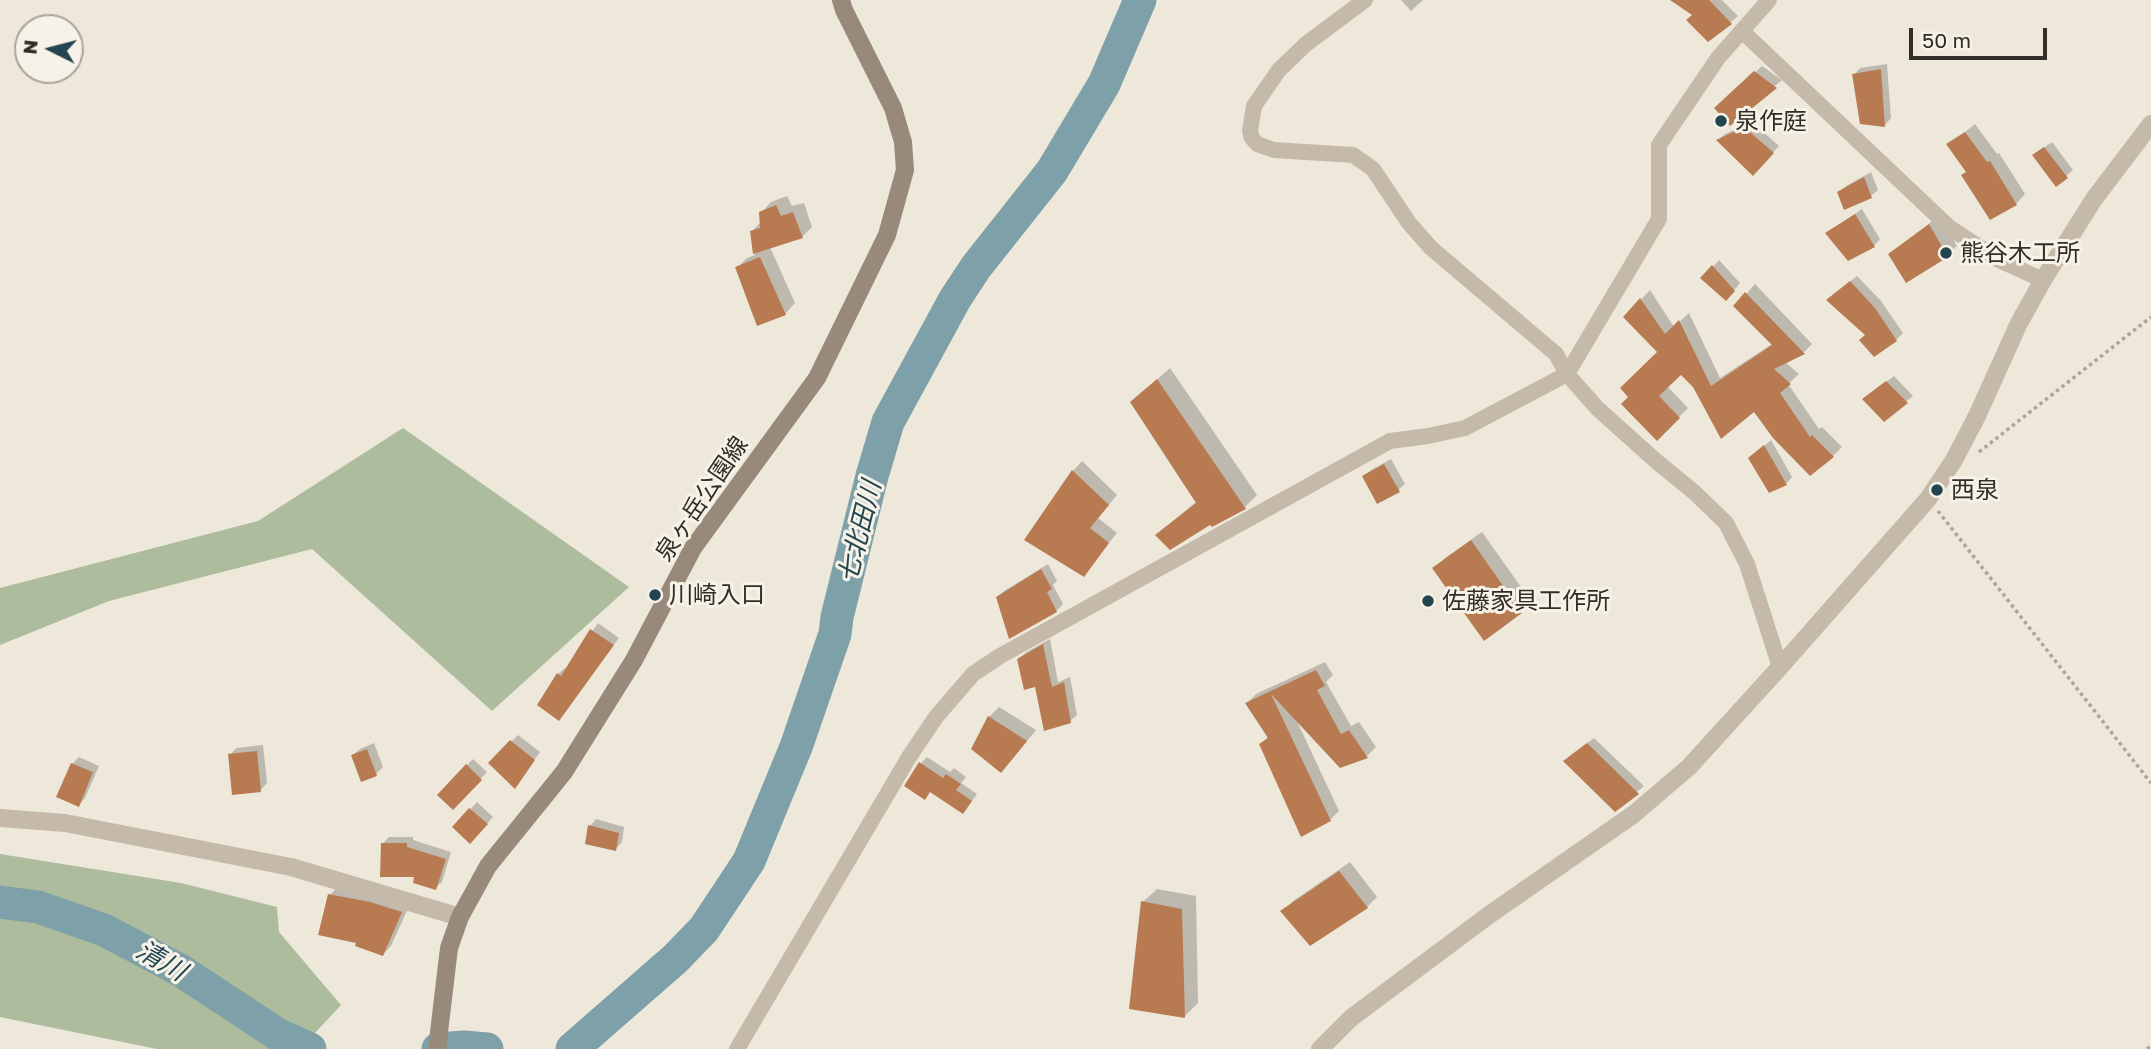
<!DOCTYPE html>
<meta charset="utf-8">
<style>
body{margin:0}
#map{position:relative;width:2151px;height:1049px;overflow:hidden;background:#eee8db;font-family:"Golos Text",sans-serif}
canvas{display:block}
.north{position:absolute;left:14px;top:14px;width:70px;height:70px;box-sizing:border-box;background:#f7f2e7;border:2px solid #a9a39b;border-radius:50%;rotate:276deg;font-size:19px;font-weight:700;line-height:28px;text-align:center;color:#332d28}
.north::after{content:'';display:block;margin:auto;width:24px;height:32px;background:#22454f;clip-path:polygon(50% 0,100% 100%,50% 72%,0 100%)}
.scale{position:absolute;left:1909px;top:28px;width:138px;height:32px;box-sizing:border-box;border:4px solid #332d28;border-top:0;padding-left:9px;font-size:21px;line-height:24px;white-space:nowrap;color:#332d28;-webkit-text-stroke:5px #f7f2e7;paint-order:stroke}
</style>
<div id="map">
<canvas width="2151" height="1049"></canvas>
<div class="north">N</div>
<div class="scale">50 m</div>
</div>
<script>
const c = document.querySelector('canvas').getContext('2d');
c.lineJoin = 'round';
function fill(path, color) { c.fillStyle = color; c.fill(path, 'evenodd'); }
const shape = rows => new Path2D(rows.map(r => 'M' + r).join(''));
function stroke(path, color, width, dash) { c.strokeStyle = color; c.lineWidth = width; c.lineCap = dash ? 'butt' : 'round'; c.setLineDash(dash || []); c.stroke(path); }
function drawText(font, color, halo, rows, align = 'center') {
  c.font = font + ' "Golos Text","Noto Sans JP",sans-serif'; c.lineWidth = 6; c.setLineDash([]); c.textBaseline = 'middle'; c.strokeStyle = halo; c.fillStyle = color; for (const [text, x, y, turn = 0] of rows) {
    c.save(); c.translate(x, y); c.rotate((+turn || 0) * Math.PI / 180); c.textAlign = isNaN(turn) ? turn : align; if (halo) c.strokeText(text, 0, 0); c.fillText(text, 0, 0); c.restore();
  }
}
fill(shape([
 [403,428,629,587,492,711,312,549,109,601,0,645,0,588,258,521],
 [0,854,181,883,277,907,279,932,341,1005,300,1049,157,1049,0,1017]
]), '#acbc9d');
fill(shape([
 [1401,0,1423,0,1411,11],
 [1673,0,1722,0,1738,16,1709,40,1694,14],
 [1887,64,1891,118,1885,125,1854,75,1860,68],
 [1762,66,1782,80,1731,123,1717,108],
 [1752,122,1779,146,1753,174,1718,140,1725,134],
 [1975,124,1997,154,1999,153,2025,194,2016,204,1991,218,1967,171,1949,145],
 [2052,142,2073,170,2056,185,2034,155],
 [1871,172,1878,190,1871,196,1845,208,1839,193,1846,186],
 [787,196,792,206,804,203,812,227,802,237,770,247,795,303,785,314,737,268,747,258,755,255,752,231,761,222,761,213,771,202],
 [1862,209,1880,239,1874,246,1827,233],
 [1940,215,1957,246,1946,256,1891,254],
 [1719,260,1740,283,1732,293,1703,278],
 [1857,276,1881,301,1903,333,1896,340,1867,334,1834,294],
 [1755,284,1812,344,1804,352,1785,362,1799,374,1788,384,1819,429,1822,427,1842,447,1833,456,1754,410,1694,386,1681,373,1667,386,1688,408,1657,439,1660,352,1625,317,1650,290,1674,327,1689,313,1720,378,1772,344,1736,306],
 [1170,368,1257,495,1245,507,1212,525,1211,523,1157,535,1197,501,1145,390],
 [1894,376,1913,396,1884,419,1871,393],
 [1771,440,1792,477,1786,484,1757,452],
 [1391,459,1405,484,1398,490,1364,476,1371,470],
 [1082,461,1117,495,1098,518,1117,533,1083,575,1026,539,1073,471],
 [1482,532,1531,601,1521,611,1484,638,1435,568,1445,558],
 [1048,564,1057,581,1053,585,1063,604,1056,611,998,598,1004,591],
 [598,623,619,638,559,719,558,674,565,668,567,669],
 [1050,639,1058,682,1070,677,1077,715,1070,721,1036,685,1019,659,1025,653],
 [1325,662,1333,675,1326,682,1351,726,1359,722,1376,747,1367,756,1296,719,1339,811,1330,820,1261,744,1269,736,1247,703,1256,694],
 [999,707,1036,730,1011,761,989,717],
 [518,735,540,752,515,787,490,763],
 [1594,738,1644,786,1615,810,1571,755],
 [374,743,383,767,376,774,362,779,353,755,360,749],
 [263,745,267,783,261,790,230,755,236,748],
 [79,757,99,766,85,798,79,805,72,764],
 [927,757,950,772,954,768,966,777,961,783,977,794,969,805,931,791,925,797,921,763],
 [473,759,487,772,453,808,439,794],
 [477,802,493,817,477,835,454,827],
 [596,819,624,827,622,842,616,849,590,826],
 [389,837,413,837,413,840,451,852,442,882,435,888,417,875,383,843],
 [1350,862,1377,897,1367,907,1283,911,1293,901],
 [338,886,410,904,391,946,383,954,330,895],
 [1157,889,1196,896,1198,1003,1184,1017,1143,902]
]), '#0003');
stroke(shape([
 [0,902,38,907,104,930,180,970,277,1034,310,1049],
 [438,1049,464,1047,487,1049],
 [572,1049,675,959,704,929,749,861,796,747,835,634,837,617,872,476,888,422,955,299,976,267,1052,171,1104,84,1140,0]
]), '#7ea0a8', 33);
fill(shape([
 [1670,0,1709,0,1732,24,1708,42,1686,20,1692,15],
 [1881,69,1885,127,1860,124,1852,74],
 [1754,71,1777,88,1730,126,1714,108],
 [1744,127,1774,153,1753,176,1716,140],
 [1965,132,1987,162,1990,161,2017,205,1990,220,1961,175,1966,172,1946,144],
 [2044,147,2068,178,2056,187,2032,155],
 [1864,177,1872,198,1844,210,1837,192],
 [776,205,781,216,793,212,803,238,753,254,750,231,760,228,759,212],
 [1855,214,1875,247,1848,261,1825,233],
 [1929,224,1948,257,1906,283,1888,254],
 [760,257,786,315,757,326,735,267],
 [1712,265,1735,291,1726,301,1700,278],
 [1850,281,1875,308,1897,341,1874,357,1859,340,1865,335,1826,300],
 [1745,292,1805,354,1774,369,1791,384,1780,393,1810,437,1812,435,1834,457,1810,476,1773,438,1754,412,1721,439,1693,387,1681,375,1659,396,1680,418,1657,441,1621,404,1628,397,1620,388,1657,352,1623,317,1640,298,1665,334,1679,320,1711,386,1772,345,1733,306],
 [1157,379,1246,509,1212,527,1210,525,1170,550,1155,535,1196,503,1130,402],
 [1886,381,1908,403,1884,422,1862,399],
 [1764,445,1787,485,1769,493,1748,458],
 [1384,464,1400,492,1377,504,1362,476],
 [1072,470,1109,505,1090,528,1109,543,1084,577,1024,540],
 [1471,540,1522,613,1484,641,1432,568],
 [1041,569,1052,589,1047,592,1057,612,1009,639,996,597],
 [590,629,614,645,559,721,537,705,557,673,561,676],
 [1043,644,1052,687,1064,682,1071,723,1044,731,1035,687,1024,690,1017,659],
 [1316,670,1325,686,1317,690,1341,734,1349,730,1368,758,1340,768,1271,694,1331,821,1301,837,1259,744,1268,738,1245,703],
 [988,716,1027,741,1001,773,971,749],
 [510,740,535,760,515,789,488,763],
 [1587,743,1639,794,1615,812,1563,761],
 [367,749,377,776,361,782,351,755],
 [257,751,261,792,232,795,228,754],
 [919,762,943,778,946,774,961,784,956,790,972,801,963,814,930,792,925,800,904,786],
 [71,763,93,772,79,807,56,797],
 [466,764,482,780,453,810,437,795],
 [469,808,488,824,470,844,452,827],
 [588,825,619,833,616,851,585,844],
 [381,843,407,843,407,847,446,859,436,890,413,883,414,877,380,877],
 [1339,871,1368,908,1310,946,1280,911],
 [328,894,370,902,402,912,383,956,355,946,356,943,318,935],
 [1141,901,1182,909,1185,1018,1129,1009]
]), '#b87a50');
stroke(shape([
 [1979,452,2151,317],
 [1938,511,2151,783],
 [2147,1049,2151,1046]
]), '#b1a493', 3.5, [3.5, 3.5]);
stroke(shape([
 [1365,0,1306,44,1279,70,1254,106,1250,131,1252,138,1257,144,1274,150,1353,155,1373,169,1409,223,1431,248,1556,354,1567,374,1597,408,1656,461,1694,492,1726,523,1747,564,1780,667],
 [1743,32,1950,228,1999,260,2043,280],
 [737,1049,909,757,936,717,973,674,1000,656,1390,441,1428,436,1465,428,1567,374,1659,219,1659,145,1718,58,1769,0]
]), '#c5baa9', 16);
stroke(shape([
 [0,818,65,823,291,867,460,917],
 [1320,1049,1351,1018,1489,915,1634,814,1689,767,1780,667,1928,499,1954,460,1977,416,2019,323,2043,280,2094,199,2151,124]
]), '#c5baa9', 18);
stroke(shape([
 [437,1049,449,948,460,917,488,866,564,772,634,660,693,548,817,378,887,235,905,170,903,142,893,108,844,10,841,0]
]), '#988a7a', 18);
for (const [x, y, r, color] of [
 [1721,121,7,"#22454f"],
 [1946,253,7,"#22454f"],
 [1937,490,7,"#22454f"],
 [655,595,7,"#22454f"],
 [1428,601,7,"#22454f"]
]) { const dot = new Path2D(); dot.arc(x, y, r, 0, 2 * Math.PI); c.fillStyle = color; c.fill(dot); stroke(dot, '#f7f2e7', 2.5); }
drawText('24px', '#332d28', '#f7f2e7', [
 ["泉作庭",1735,121],
 ["熊谷木工所",1960,253],
 ["西泉",1951,490],
 ["川崎入口",669,595],
 ["佐藤家具工作所",1442,601]
], 'left');
drawText('24px', '#332d28', '#f7f2e7', [
 ["泉ヶ岳公園線",702,499,-56]
]);
drawText('italic 26px', '#22454f', '#f7f2e7', [
 ["七北田川",860,532,-76],
 ["清川",161,961,30]
]);
</script>
